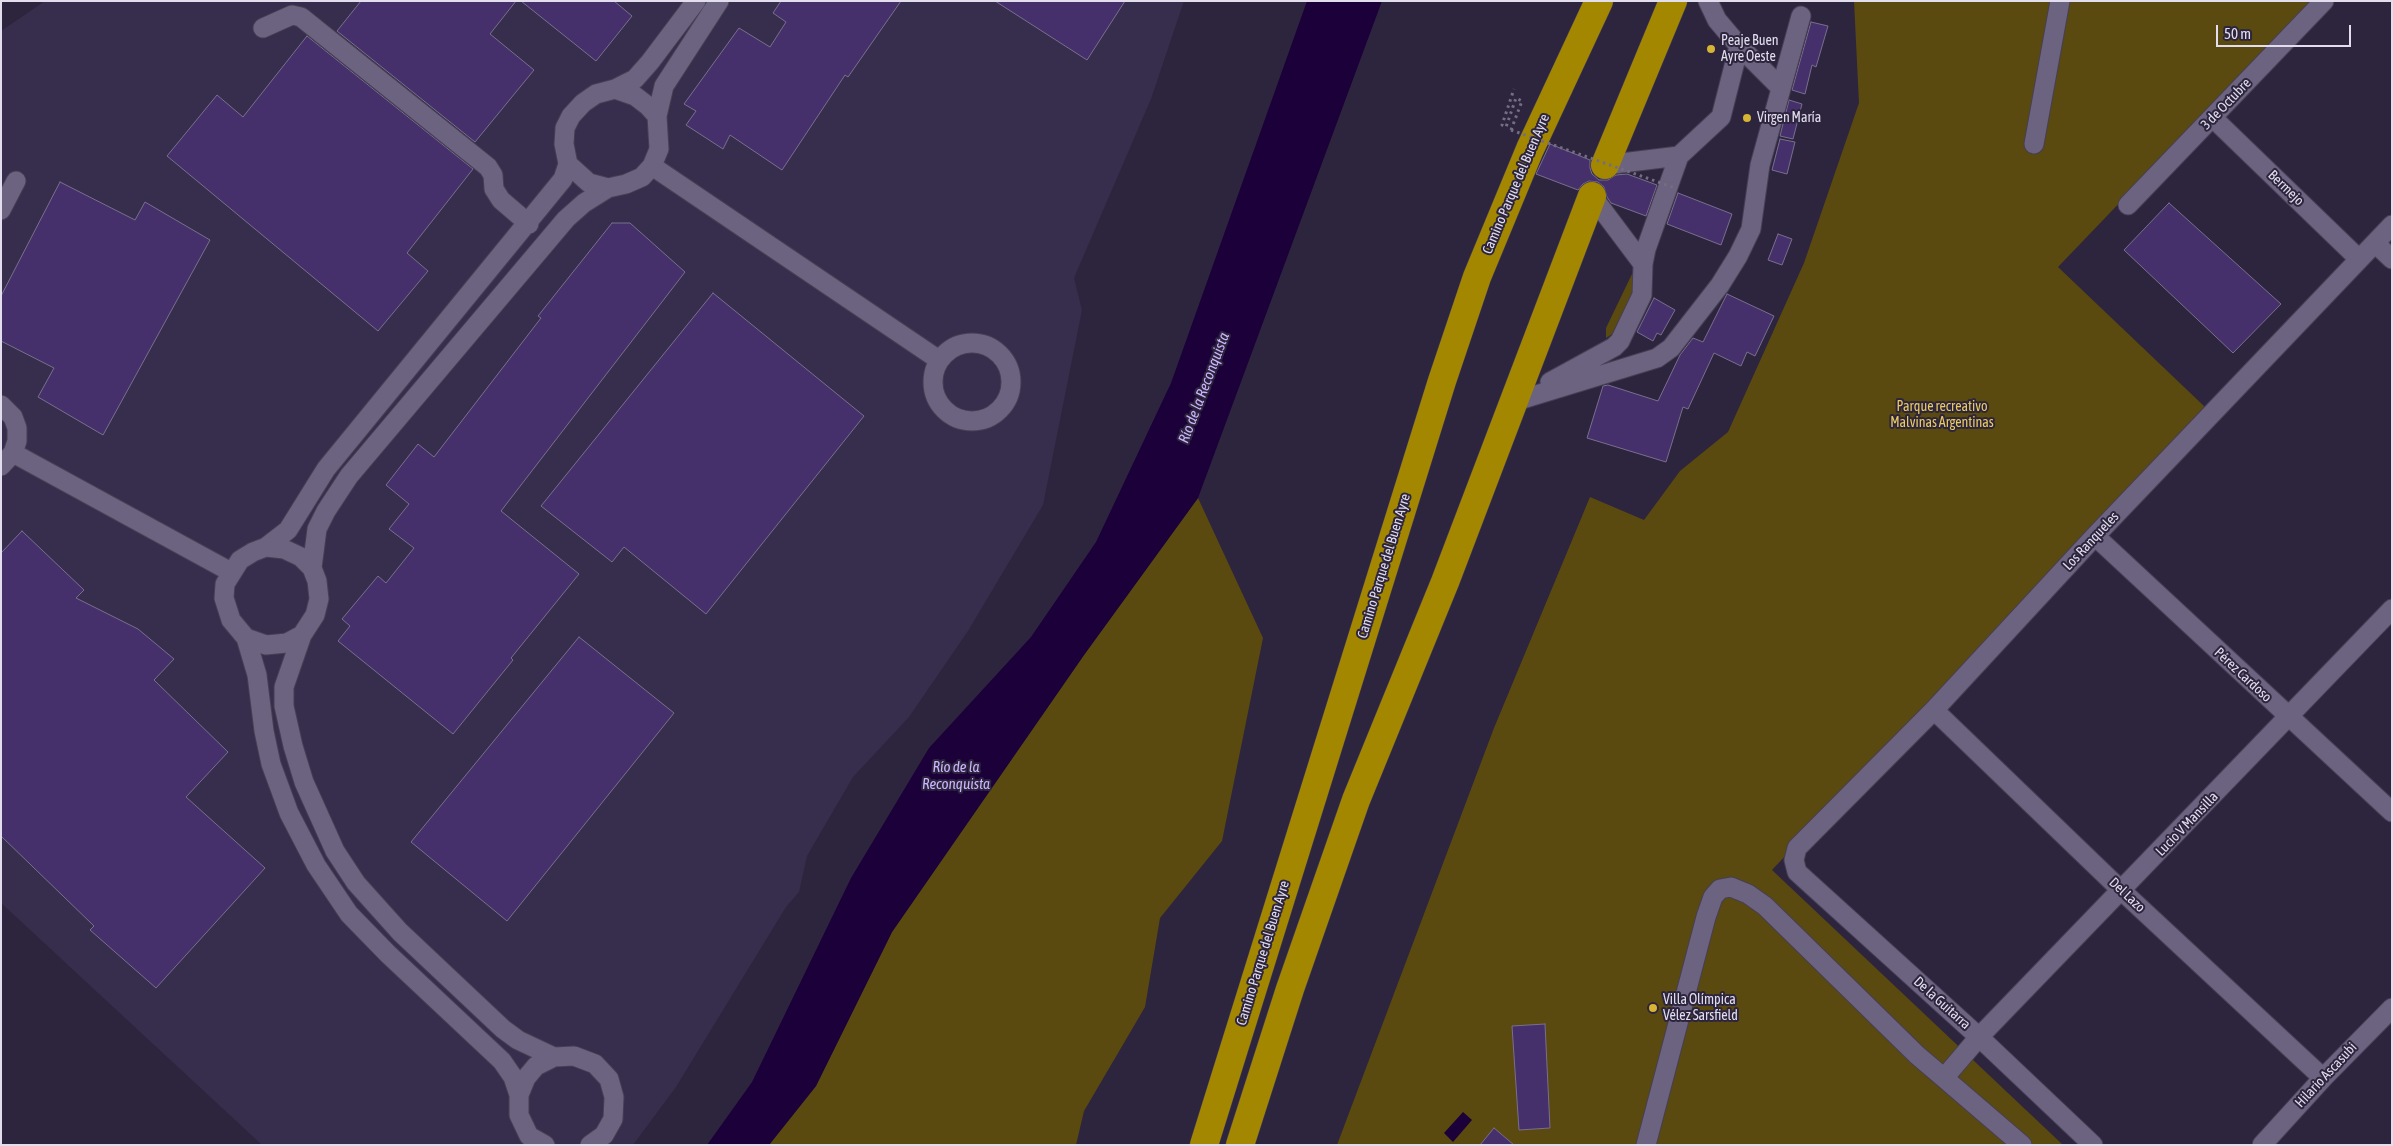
<!DOCTYPE html>
<meta charset="utf-8">
<style>
body{margin:0}
#map{position:relative;width:2393px;height:1146px;overflow:hidden;background:#2d253e;font-family:"Asap Condensed",sans-serif}
canvas{display:block}
.frame{position:absolute;inset:0;border:2px solid #e2deee;pointer-events:none}
.scale{position:absolute;left:2216px;top:25px;width:135px;height:22px;box-sizing:border-box;border:2px solid #e2deee;border-top:0;padding-left:6px;font-size:15px;line-height:18px;white-space:nowrap;color:#e2deee;-webkit-text-stroke:4px #2d253e;paint-order:stroke}
</style>
<div id="map">
<canvas width="2393" height="1146"></canvas>
<div class="frame"></div>
<div class="scale">50 m</div>
</div>
<script>
const c = document.querySelector('canvas').getContext('2d');
c.lineJoin = 'round';
function fill(path, color) { c.fillStyle = color; c.fill(path, 'evenodd'); }
const shape = rows => new Path2D(rows.map(r => 'M' + r).join(''));
function stroke(path, color, width, dash) { c.strokeStyle = color; c.lineWidth = width; c.lineCap = dash ? 'butt' : 'round'; c.setLineDash(dash || []); c.stroke(path); }
function drawText(font, color, halo, rows, align = 'center') {
  c.font = font + ' "Asap Condensed",sans-serif'; c.lineWidth = 4; c.setLineDash([]); c.textBaseline = 'middle'; c.strokeStyle = halo; c.fillStyle = color; for (const [text, x, y, turn = 0] of rows) {
    c.save(); c.translate(x, y); c.rotate((+turn || 0) * Math.PI / 180); c.textAlign = isNaN(turn) ? turn : align; if (halo) c.strokeText(text, 0, 0); c.fillText(text, 0, 0); c.restore();
  }
}
fill(shape([
 [45,1,1184,1,1151,99,1074,278,1082,310,1043,505,968,631,909,717,853,777,807,856,799,892,786,907,676,1087,633,1145,262,1145,1,903,1,31]
]), '#372d4c');
fill(shape([
 [1854,1,2313,1,2058,267,2205,407,1772,870,2063,1145,1337,1145,1494,728,1590,497,1644,520,1680,471,1728,432,1804,263,1859,103],
 [1633,272,1637,284,1612,334,1606,338,1606,328],
 [1198,498,1263,638,1222,841,1160,918,1145,1007,1084,1111,1076,1145,769,1145,816,1086,892,932,1084,655]
]), '#5a4a0f');
fill(shape([
 [1307,1,1382,1,1198,498,1084,655,892,932,816,1086,769,1145,707,1145,752,1082,851,878,929,748,1031,637,1096,542,1171,383],
 [1463,1112,1472,1120,1453,1142,1444,1133]
]), '#1b0039');
const building = shape([
 [361,1,516,1,490,34,534,70,475,142,337,31,361,1],
 [521,1,614,1,632,16,596,61,521,1],
 [781,1,901,1,848,77,845,75,782,170,730,135,723,149,686,125,696,111,684,104,739,28,770,47,786,22,773,13,781,1],
 [995,1,1125,1,1087,60,995,1],
 [1811,22,1828,26,1816,67,1812,65,1805,94,1792,90,1811,22],
 [307,36,473,169,407,253,428,271,378,331,167,156,217,95,243,117,307,36],
 [1789,100,1802,104,1793,139,1780,136,1789,100],
 [1780,139,1795,142,1787,174,1772,170,1780,139],
 [1550,144,1590,160,1590,168,1592,174,1599,180,1608,180,1616,175,1627,174,1657,185,1646,216,1611,203,1607,197,1604,187,1598,182,1589,181,1583,184,1578,190,1536,174,1550,144],
 [60,182,135,220,145,202,210,240,103,435,38,397,54,368,1,341,1,296,60,182],
 [1678,193,1732,214,1721,245,1667,224,1678,193],
 [2169,203,2281,304,2233,353,2124,250,2169,203],
 [612,223,630,223,685,272,501,511,579,574,511,658,513,660,453,734,338,641,350,626,342,619,378,576,386,583,414,548,389,529,409,504,386,485,418,444,434,457,541,318,538,316,612,223],
 [1778,234,1792,239,1782,265,1768,260,1778,234],
 [713,293,864,416,706,614,624,547,612,562,541,506,713,293],
 [1727,294,1774,316,1755,356,1747,352,1741,366,1714,353,1688,409,1683,407,1666,462,1587,438,1603,386,1608,385,1658,401,1680,355,1693,338,1703,342,1727,294],
 [1654,298,1675,310,1661,335,1657,333,1653,341,1637,332,1654,298],
 [22,531,84,590,76,598,138,629,174,659,154,680,228,752,186,797,265,868,156,988,90,930,94,926,1,836,1,553,22,531],
 [579,637,674,713,507,921,411,842,579,637],
 [1545,1024,1550,1128,1519,1130,1512,1026,1545,1024],
 [1494,1128,1514,1145,1480,1145,1494,1128]
]);
fill(building, '#46306c');
stroke(building, '#786f8c', 1);
const minor = shape([
 [263,28,292,15,301,17,488,167,493,175,494,189,501,200,529,224],
 [1739,46,1780,87],
 [615,89,635,96,648,106,657,116],
 [2213,118,2359,259],
 [2034,144,2060,1],
 [568,164,589,183,608,188],
 [1605,165,1679,156,1721,117,1739,46,1717,20,1708,1],
 [652,166,939,360],
 [2128,205,2324,1],
 [1,210,16,181],
 [2375,243,2392,259],
 [1643,264,1646,249,1679,156],
 '933 382a39 39 0 1 1 78 0a39 39 0 1 1-78 0Z',
 [1550,382,1614,347,1620,341,1642,295,1643,264,1592,196],
 [1513,402,1657,358,1671,348,1720,285,1738,256,1751,229,1760,165,1801,16],
 [1,405,13,417,17,428,17,441,13,453,1,466],
 [13,453,231,572],
 [2095,536,2392,812],
 [312,568,317,529,326,511,349,476,566,219,584,203,608,188,626,184,642,177,652,166,659,149,657,116,664,86,719,1],
 [302,635,284,687,284,706,293,746,304,782,335,851,356,883,400,932,503,1029,518,1040,554,1057],
 [246,638,266,645,287,643,302,635,315,615,319,599,317,581,312,568,301,557,284,549,266,547],
 [1934,710,2122,891,2323,1078],
 [1944,1078,2022,1145],
 [519,1095,526,1078,536,1066,554,1057,574,1056,595,1064,609,1079,614,1097,613,1119,604,1135,590,1145],
 [545,1145,529,1136,519,1115,519,1095,513,1077,502,1061,388,954,349,914,316,865,289,813,271,764,264,731,257,675,246,638,231,620,224,598,225,584,240,560,253,552,266,547,288,530,326,469,563,179,568,164,564,144,565,128,571,116,583,103,596,94,615,89,635,79,650,62,696,1],
 [1646,1145,1706,917,1713,897,1720,889,1731,887,1748,894,1765,906,1917,1055,1944,1078,1979,1037,2392,609],
 [2093,1145,1979,1037,1797,872,1794,860,1797,848,1934,710,2095,536,2392,225],
 [2262,1145,2323,1078,2392,1008]
]);
const highway = shape([
 [1605,165,1673,1],
 [1204,1145,1442,381,1477,277,1530,149,1599,1],
 [1240,1145,1290,989,1356,800,1445,582,1592,196]
]);
stroke(minor, '#463f54', 21);
stroke(highway, '#463f54', 29);
stroke(shape([
 [1511,130,1522,101,1516,98,1506,127,1502,125,1514,89]
]), '#746e83', 3, [2.5, 4]);
stroke(minor, '#6b637f', 19);
stroke(highway, '#a48701', 28);
stroke(shape([
 [1511,130,1675,188]
]), '#746e83', 3, [2.5, 4]);
for (const [x, y, r, color] of [
 [1711,49,5,"#d7b434"],
 [1747,118,5,"#d7b434"],
 [1653,1008,5,"#d7b434"]
]) { const dot = new Path2D(); dot.arc(x, y, r, 0, 2 * Math.PI); c.fillStyle = color; c.fill(dot); stroke(dot, '#2d253e', 2); }
drawText('14px', '#e2deee', '#2d253e', [
 ["Peaje Buen",1721,41],
 ["Ayre Oeste",1721,57],
 ["Virgen María",1757,118],
 ["Villa Olímpica",1663,1000],
 ["Vélez Sarsfield",1663,1016]
], 'left');
drawText('14px', '#e2deee', '#2d253e', [
 ["3 de Octubre",2226,104,-46],
 ["Camino Parque del Buen Ayre",1516,184,-67],
 ["Bermejo",2286,188,44],
 ["Los Ranqueles",2091,541,-47],
 ["Camino Parque del Buen Ayre",1384,566,-73],
 ["Pérez Cardoso",2243,675,43],
 ["Lucio V Mansilla",2187,824,-46],
 ["Del Lazo",2127,895,43],
 ["Camino Parque del Buen Ayre",1263,953,-73],
 ["De la Guitarra",1942,1003,42],
 ["Hilario Ascasubi",2326,1075,-47]
]);
drawText('14px', '#eacb5f', '#2d253e', [
 ["Parque recreativo",1942,407],
 ["Malvinas Argentinas",1942,423]
]);
drawText('italic 15px', '#ccb5ff', '#2d253e', [
 ["Río de la Reconquista",1204,388,-69],
 ["Río de la",956,767],
 ["Reconquista",956,784]
]);
</script>
